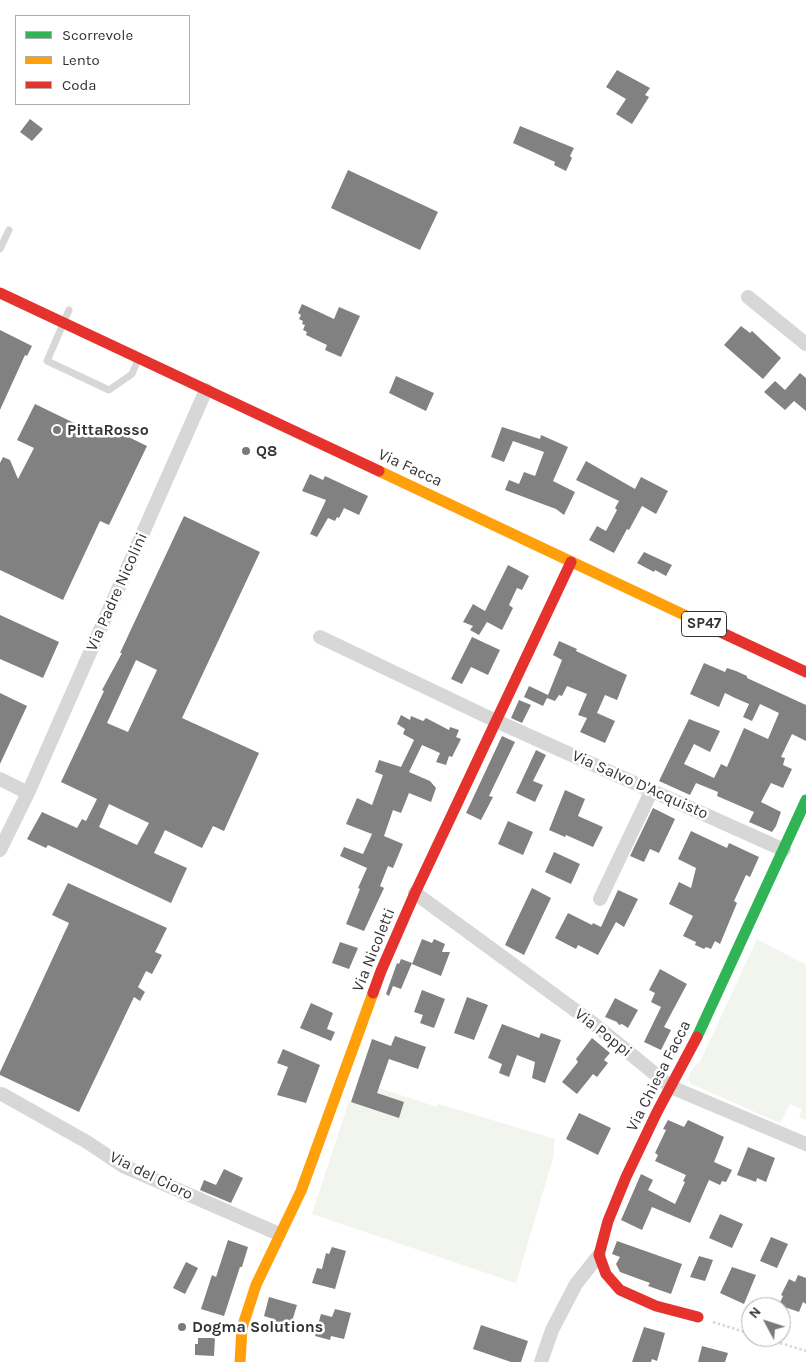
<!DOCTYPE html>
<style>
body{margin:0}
#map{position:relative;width:806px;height:1362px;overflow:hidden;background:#fff;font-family:Karla,sans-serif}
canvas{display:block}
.legend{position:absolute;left:15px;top:15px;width:175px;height:90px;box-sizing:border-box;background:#fff;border:1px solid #adadad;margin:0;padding:6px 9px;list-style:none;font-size:15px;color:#333}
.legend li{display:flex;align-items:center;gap:10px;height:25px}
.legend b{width:25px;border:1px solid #adadad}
.north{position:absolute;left:741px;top:1297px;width:50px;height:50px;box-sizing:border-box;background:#fff;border:1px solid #adadad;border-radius:50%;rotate:310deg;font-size:14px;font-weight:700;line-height:20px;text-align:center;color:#333}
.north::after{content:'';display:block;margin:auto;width:18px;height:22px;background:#7a7a7a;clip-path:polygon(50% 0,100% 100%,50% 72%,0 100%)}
</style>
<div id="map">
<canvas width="806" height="1362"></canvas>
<ul class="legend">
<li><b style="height:6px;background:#30b455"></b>Scorrevole</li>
<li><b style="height:6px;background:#ff9f0a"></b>Lento</li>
<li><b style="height:6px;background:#e5322d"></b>Coda</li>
</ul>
<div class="north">N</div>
</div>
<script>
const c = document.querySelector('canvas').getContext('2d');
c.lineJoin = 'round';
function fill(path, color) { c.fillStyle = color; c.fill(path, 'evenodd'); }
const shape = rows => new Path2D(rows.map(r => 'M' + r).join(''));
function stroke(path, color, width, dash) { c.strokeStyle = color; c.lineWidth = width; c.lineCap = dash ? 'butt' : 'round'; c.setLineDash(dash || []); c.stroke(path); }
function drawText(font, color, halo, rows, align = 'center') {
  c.font = font + ' Karla,sans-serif'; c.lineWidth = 5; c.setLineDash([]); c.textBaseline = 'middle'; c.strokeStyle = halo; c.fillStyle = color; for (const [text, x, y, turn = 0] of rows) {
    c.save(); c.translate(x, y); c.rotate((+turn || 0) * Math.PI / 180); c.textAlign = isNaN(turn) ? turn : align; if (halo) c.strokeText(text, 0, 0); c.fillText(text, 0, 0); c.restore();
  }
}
fill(shape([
 [757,939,806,965,806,1120,799,1117,802,1109,790,1104,780,1123,691,1084,688,1079,693,1067,700,1062],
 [358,1081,437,1107,439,1104,555,1139,553,1158,516,1283,312,1214,349,1101,351,1102]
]), '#f1f5ed');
fill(shape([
 [617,70,650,88,645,95,649,97,632,124,616,114,626,99,606,87],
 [30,119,43,129,32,141,20,132],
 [520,126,574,148,570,156,572,158,566,171,554,165,555,162,513,143],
 [348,170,438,212,420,250,331,208],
 [302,304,334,319,339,307,360,316,341,357,325,350,327,345,306,335,307,332,303,330,305,325,302,324,303,321,299,319,301,315,298,313],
 [741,326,750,333,752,331,781,358,763,379,724,345],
 [0,330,32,346,27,356,25,355,0,410],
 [800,373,806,378,806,411,794,401,785,410,764,392,775,381,785,390],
 [396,376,434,393,426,411,389,393],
 [35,404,103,437,108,427,147,446,109,525,100,521,63,600,0,570,0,463,3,457,10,460,18,479,34,448,17,440],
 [502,427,540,439,541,435,568,447,553,481,575,492,564,515,556,509,505,490,509,480,519,484,524,472,535,476,544,452,513,441,504,462,491,457,499,435,503,437,499,435],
 [586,461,635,489,641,477,668,491,656,514,642,506,629,530,627,529,614,553,589,540,597,526,606,531,617,510,615,508,619,501,576,480],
 [310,474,323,480,325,476,368,496,359,515,344,508,339,518,337,517,335,521,328,518,317,537,310,534,326,500,302,491],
 [184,516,260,552,182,718,259,753,224,831,213,826,202,848,165,830,154,853,187,868,171,903,48,845,46,848,27,839,42,812,77,828,82,819,86,821,97,799,61,782,104,691,102,690,122,653,120,653],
 [136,660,157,670,128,732,107,723],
 [109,804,149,823,137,845,99,827],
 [644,552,672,565,666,576,655,570,654,572,637,563],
 [508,565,529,576,522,590,517,588,509,605,513,608,502,630,487,622,479,635,470,630,473,626,463,622,473,604,485,611],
 [0,615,59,642,43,678,0,659],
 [472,637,500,650,488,675,471,667,462,684,451,679],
 [559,641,577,649,576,651,627,675,617,700,605,695,597,713,615,721,605,743,580,732,587,718,578,715,587,694,567,686,562,696,559,695,555,701,547,698,543,706,524,697,529,686,548,695,562,660,553,655],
 [704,663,725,672,727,668,736,671,747,676,747,678,806,705,806,741,792,734,781,757,785,758,783,765,792,769,783,788,771,783,761,802,781,812,776,826,772,832,749,822,754,812,717,796,718,792,696,783,690,795,659,781,689,719,720,731,710,752,694,744,684,764,714,778,721,764,727,767,744,728,768,739,779,713,760,704,752,721,743,717,749,704,735,698,725,693,719,707,690,694],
 [0,693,27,706,0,764],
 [519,700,531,705,522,723,511,718],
 [401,715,410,720,411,716,423,721,426,718,449,730,450,727,459,730,456,737,461,739,452,757,449,756,446,765,436,762,440,753,422,745,409,772,430,781,436,788,431,802,409,793,401,813,393,810,384,836,403,844,393,868,388,866,380,886,384,888,364,931,346,924,360,889,358,888,367,868,340,856,344,847,363,854,372,834,346,824,357,798,372,805,383,775,375,772,379,760,401,767,414,740,403,734,405,729,397,724],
 [502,736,515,742,489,796,493,797,481,820,466,813],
 [536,750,546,755,533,781,543,785,535,802,516,793],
 [565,790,585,799,578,816,603,827,593,847,566,835,565,837,549,830],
 [653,808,675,819,659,853,650,849,644,862,630,856],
 [508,821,533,832,523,855,498,844],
 [691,831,727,848,729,843,759,857,750,877,746,875,734,901,737,903,720,944,715,941,711,949,706,947,704,949,695,945,696,942,683,936,693,916,669,904,679,882,691,888,696,868,678,859],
 [554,852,580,864,571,884,545,872],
 [68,883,167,928,155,952,162,955,152,974,146,971,138,987,145,992,140,1001,134,997,79,1112,0,1075,0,1072,69,923,52,915],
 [532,888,551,898,524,955,505,945],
 [618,890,638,899,624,927,616,922,598,955,578,945,576,949,555,938,568,913,592,925,593,923,601,927],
 [422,939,432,943,434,939,445,944,442,952,450,952,441,976,412,964],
 [340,942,358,948,349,969,332,963],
 [401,959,412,963,401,989,393,986,389,996,386,994,397,963,399,964],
 [660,969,687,984,664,1027,671,1030,661,1050,644,1042,661,1007,651,1002,655,993,649,990],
 [422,990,445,999,434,1028,420,1023,423,1015,414,1012],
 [467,997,488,1005,474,1040,454,1033],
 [615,998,638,1010,628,1028,622,1024,619,1025,617,1022,605,1017],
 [311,1003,333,1013,327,1029,335,1032,331,1041,300,1028],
 [502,1024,539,1038,541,1033,561,1040,545,1083,532,1078,535,1062,517,1055,509,1077,499,1073,502,1064,488,1058],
 [395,1036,426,1047,418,1069,389,1059,377,1093,404,1102,399,1118,351,1102,372,1039,391,1046],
 [592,1038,610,1053,604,1060,608,1063,597,1077,593,1074,577,1094,562,1082,578,1062,576,1059],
 [283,1049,320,1065,306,1103,277,1095,288,1067,277,1063],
 [579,1113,611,1128,598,1155,566,1139],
 [668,1120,684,1127,688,1120,724,1137,714,1162,732,1170,726,1182,722,1181,720,1185,709,1180,690,1223,652,1207,642,1230,621,1220,641,1174,653,1180,648,1190,675,1204,685,1182,683,1181,686,1175,655,1161,658,1155,655,1153,666,1130,663,1129],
 [748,1147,775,1158,766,1182,757,1178,756,1182,737,1175],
 [224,1169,243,1178,231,1203,200,1190,204,1180,216,1185],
 [720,1214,743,1224,732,1248,709,1238],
 [771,1237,788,1244,777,1268,760,1261],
 [228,1240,248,1247,242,1267,240,1267,224,1316,201,1309,212,1275,216,1277],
 [617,1241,682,1264,671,1294,648,1286,650,1283,620,1272,616,1264,620,1257,612,1254],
 [332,1247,346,1251,335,1289,312,1283,317,1268,322,1269,326,1253,329,1254],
 [699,1256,713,1260,705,1281,690,1277],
 [186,1262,198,1268,185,1294,173,1288],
 [732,1267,756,1275,744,1304,720,1293],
 [798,1275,806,1278,806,1304,803,1302,799,1312,779,1305,783,1296,781,1295,789,1279,795,1282],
 [269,1297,297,1305,290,1328,275,1324,276,1320,264,1316],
 [335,1309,351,1313,344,1339,331,1336,330,1340,315,1336,321,1314,332,1317],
 [481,1325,528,1341,521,1362,511,1362,473,1349],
 [644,1327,665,1333,657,1361,652,1359,651,1362,632,1362],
 [198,1338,215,1338,214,1356,195,1355,195,1344,198,1344],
 [702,1346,728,1353,725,1362,698,1362]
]), '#818181');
stroke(shape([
 [713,1322,751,1334],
 [761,1337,806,1351]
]), '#d6d6d6', 2.5, [2.5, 2.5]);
stroke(shape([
 [0,249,9,230],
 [69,310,47,361,109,390,132,374,137,362]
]), '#d7d7d7', 7);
stroke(shape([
 [748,297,806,344],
 [320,637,496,721,784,850],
 [0,779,28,793],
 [0,850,28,793,206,390],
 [415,893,594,1024,671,1087,806,1144],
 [600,899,652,790],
 [2,1094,87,1142,123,1166,279,1234],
 [541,1362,552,1330,576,1284,599,1255]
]), '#d7d7d7', 14);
stroke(shape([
 [697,1037,806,800]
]), '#30b455', 11);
stroke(shape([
 [379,471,714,629],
 [240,1362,242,1328,256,1285,301,1191,373,993]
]), '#ff9f0a', 11);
stroke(shape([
 [0,293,379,471],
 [714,629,806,672],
 [373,993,381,971,415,893,571,562],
 [697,1037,657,1112,626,1177,608,1221,599,1255,606,1274,620,1290,656,1306,698,1317]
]), '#e5322d', 11);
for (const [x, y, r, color] of [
 [57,430,5,"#7a7a7a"],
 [246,451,5,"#7a7a7a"],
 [182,1327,5,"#7a7a7a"]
]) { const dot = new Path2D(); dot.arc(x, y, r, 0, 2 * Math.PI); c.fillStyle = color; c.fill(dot); stroke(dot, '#fff', 2); }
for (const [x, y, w] of [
 [704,624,45]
]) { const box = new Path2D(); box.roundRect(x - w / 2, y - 12.5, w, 25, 4); c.fillStyle = '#fff'; c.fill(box); stroke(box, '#333', 1); }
drawText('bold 15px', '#333', null, [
 ["SP47",704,624]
]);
drawText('bold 16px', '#333', '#fff', [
 ["PittaRosso",67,430],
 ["Q8",256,451],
 ["Dogma Solutions",192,1327]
], 'left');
drawText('16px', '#333', '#fff', [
 ["Via Facca",410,468,25],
 ["Via Padre Nicolini",117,592,-66],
 ["Via Salvo D'Acquisto",640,785,24],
 ["Via Nicoletti",374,950,-68],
 ["Via Poppi",603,1033,38],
 ["Via Chiesa Facca",659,1076,-63],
 ["Via del Cioro",151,1176,26]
]);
</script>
